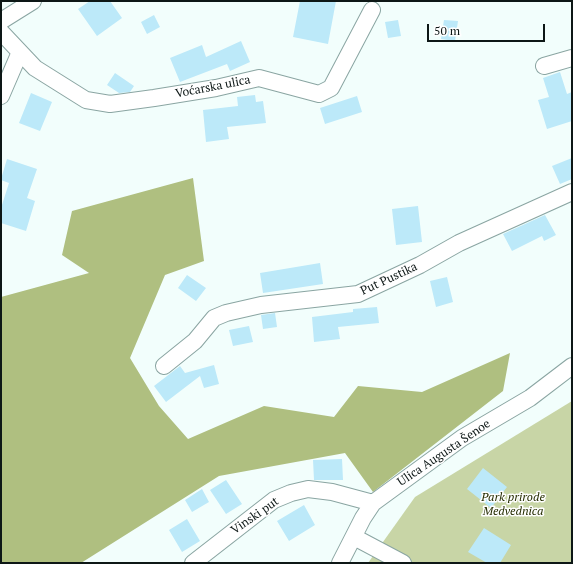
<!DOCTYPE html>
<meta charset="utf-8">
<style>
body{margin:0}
#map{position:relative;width:573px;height:564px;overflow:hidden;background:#f2fefc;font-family:"PT Serif",serif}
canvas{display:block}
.frame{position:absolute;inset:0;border:2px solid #0d1716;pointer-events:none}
.scale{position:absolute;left:427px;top:24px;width:118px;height:18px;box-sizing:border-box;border:2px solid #0d1716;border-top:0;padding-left:5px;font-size:12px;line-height:14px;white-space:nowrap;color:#0d1716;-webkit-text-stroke:3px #fff;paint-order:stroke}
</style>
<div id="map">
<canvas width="573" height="564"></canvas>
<div class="frame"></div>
<div class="scale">50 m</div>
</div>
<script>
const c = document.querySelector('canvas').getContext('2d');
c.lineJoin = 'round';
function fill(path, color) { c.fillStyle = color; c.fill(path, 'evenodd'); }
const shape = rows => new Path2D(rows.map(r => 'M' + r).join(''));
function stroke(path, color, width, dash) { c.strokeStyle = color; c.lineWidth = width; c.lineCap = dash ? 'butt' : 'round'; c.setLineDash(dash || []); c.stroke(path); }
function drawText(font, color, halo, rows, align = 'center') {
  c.font = font + ' "PT Serif",serif'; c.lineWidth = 3; c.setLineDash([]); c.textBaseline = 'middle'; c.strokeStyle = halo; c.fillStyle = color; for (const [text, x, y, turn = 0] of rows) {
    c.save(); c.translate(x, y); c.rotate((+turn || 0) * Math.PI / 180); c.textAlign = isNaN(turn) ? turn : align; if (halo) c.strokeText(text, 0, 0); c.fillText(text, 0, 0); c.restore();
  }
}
fill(shape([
 [572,401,572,563,368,563,415,497]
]), '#c8d5a6');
fill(shape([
 [193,178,204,261,165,275,130,358,159,406,188,439,264,406,334,417,358,386,422,392,510,353,503,391,373,492,345,453,219,476,81,563,1,563,1,297,89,273,62,255,72,211]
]), '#afbf80');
fill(shape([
 [90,1,110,1,122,18,97,36,78,9],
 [300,1,336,1,328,44,293,37],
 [154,15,160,27,147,34,141,22],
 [398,20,401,36,388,38,385,22],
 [444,20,458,21,455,41,441,39],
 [241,41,250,62,230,71,227,64,180,82,170,58,202,45,206,57],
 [560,72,567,94,572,92,572,121,547,129,538,100,549,97,543,78],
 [115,73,134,86,130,92,119,93,107,85],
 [31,93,52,102,40,131,19,123],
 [255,95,256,102,263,101,266,123,227,127,229,139,206,142,203,110,238,106,237,97],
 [357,96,362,112,325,124,320,108],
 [572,158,572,179,560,184,552,166],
 [7,159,37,169,27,198,35,201,26,231,1,223,1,208,9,183,1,180,1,179],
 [418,206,422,242,396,245,392,209],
 [545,215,556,235,544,241,542,236,512,251,503,234],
 [320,263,323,284,263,293,260,273],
 [187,275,206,288,196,301,178,288],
 [447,277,453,302,436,307,430,281],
 [377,307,379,323,338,327,340,339,314,342,312,317,353,312,353,309],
 [275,313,277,327,263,329,261,315],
 [249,326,253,342,233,346,229,330],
 [214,365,219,384,204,388,200,376,166,402,154,386,180,366,185,373],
 [342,459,343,480,314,480,313,460],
 [483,468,507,487,491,508,467,489],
 [226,480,242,504,226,514,210,490],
 [202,489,209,502,192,512,185,500],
 [304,505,315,525,289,541,277,521],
 [187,519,200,541,182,552,169,530],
 [484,528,511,545,500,563,487,563,468,552]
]), '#bce9f9');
const street = shape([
 [1,21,33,1],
 [1,32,35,68,86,100,110,104,154,98,216,88,259,78,319,94,331,88,372,10],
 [544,66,572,58],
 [1,96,20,52],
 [164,366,195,341,214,318,226,313,261,305,358,294,420,265,459,243,572,192],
 [354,537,403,563],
 [193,563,274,500,291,493,308,489,332,492,373,503],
 [340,563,363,518,373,503,462,438,530,398,572,366]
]);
stroke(street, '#8aa5a2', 18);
stroke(street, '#fff', 16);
drawText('12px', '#0d1716', '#fff', [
 ["Voćarska ulica",213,87,-11],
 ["Put Pustika",389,279,-25],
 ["Ulica Augusta Šenoe",444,453,-34],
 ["Vinski put",255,516,-35]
]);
drawText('italic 12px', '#252d00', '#fff', [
 ["Park prirode",513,498],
 ["Medvednica",513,512]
]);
</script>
